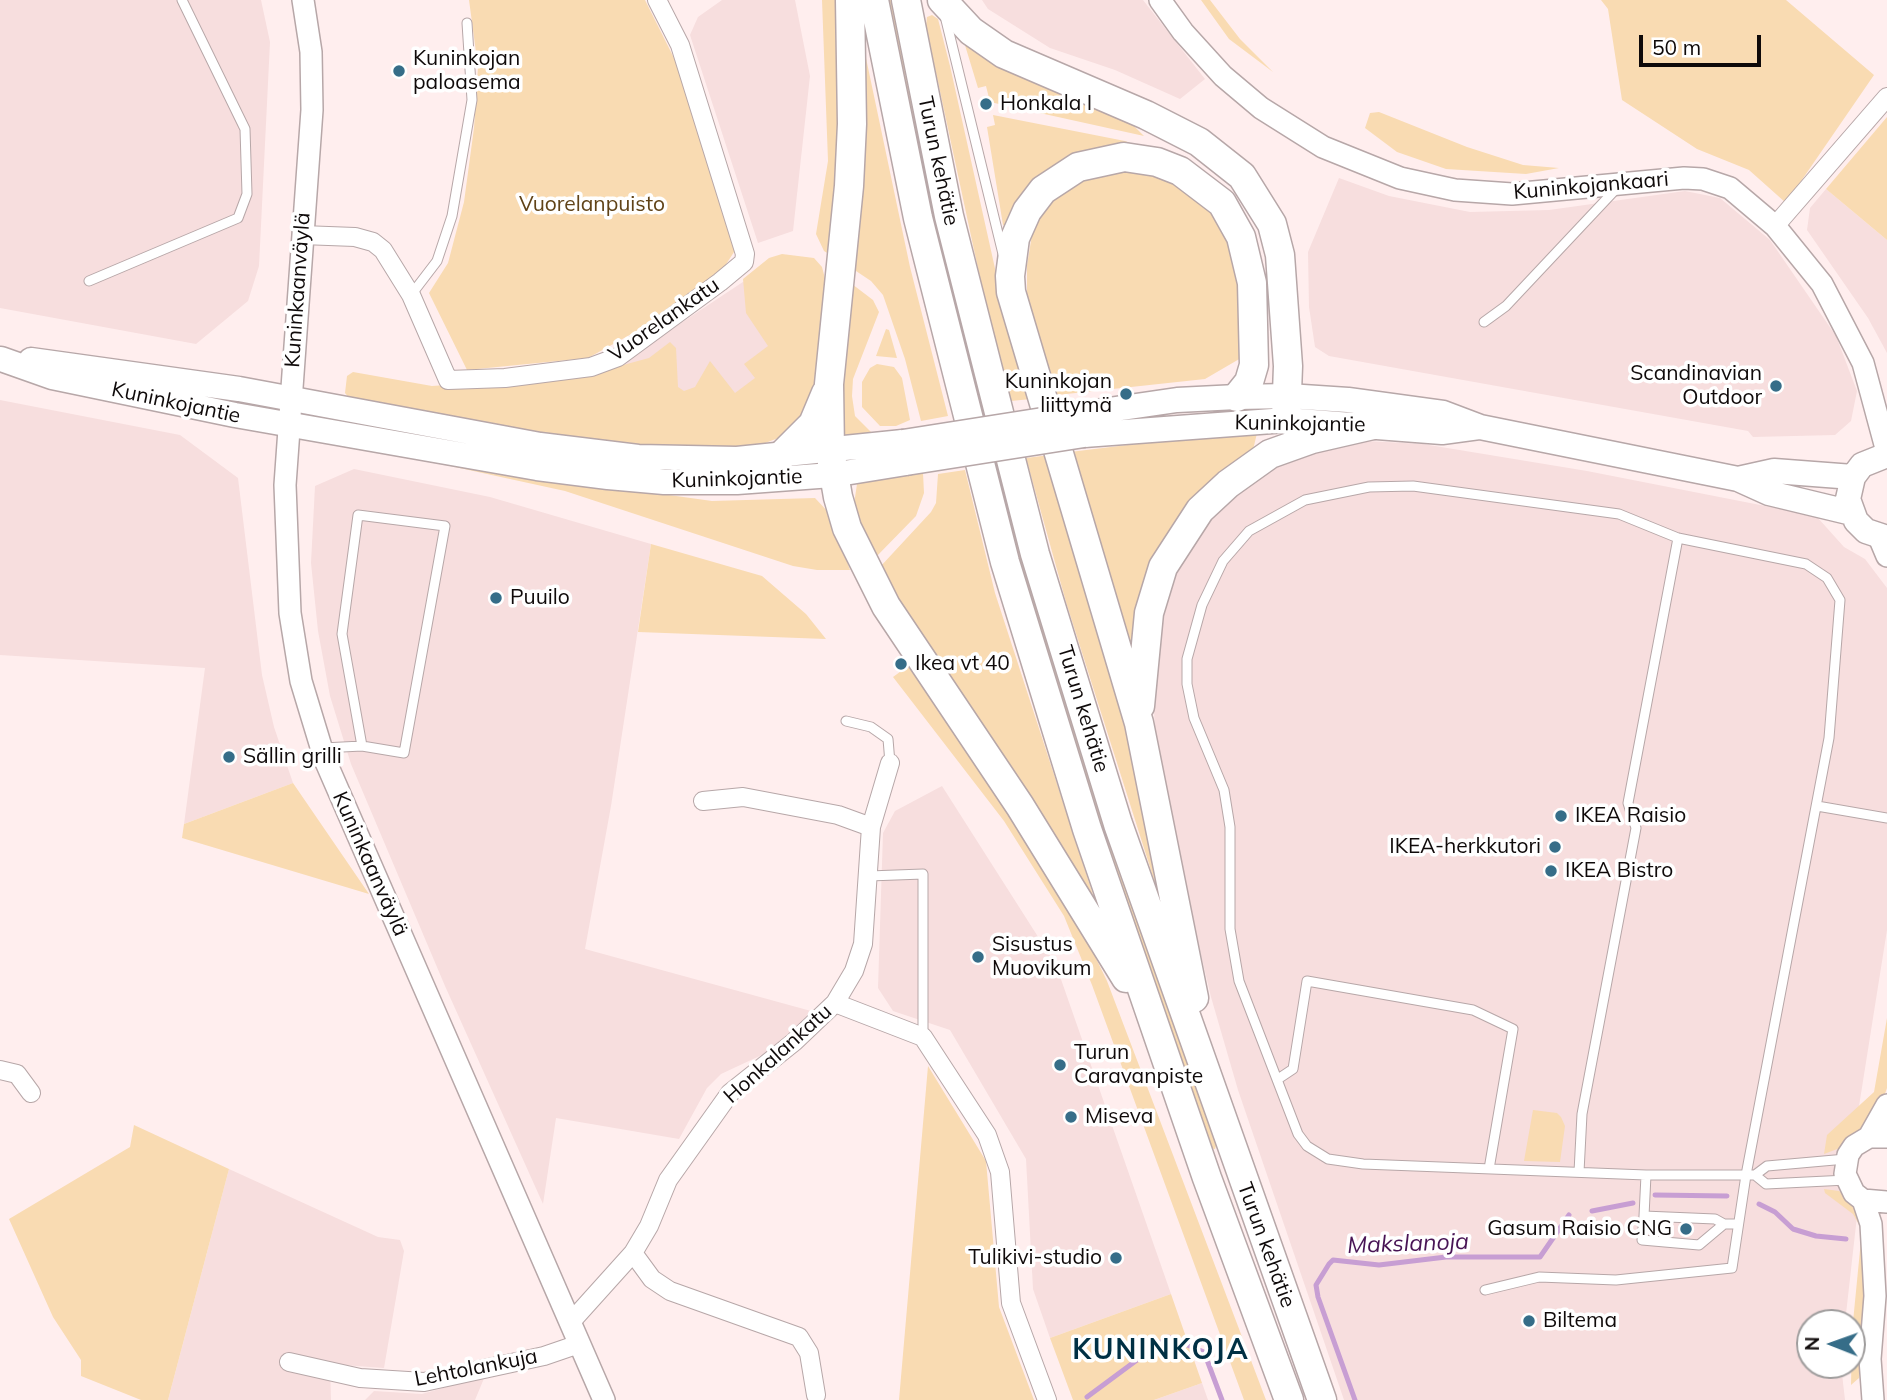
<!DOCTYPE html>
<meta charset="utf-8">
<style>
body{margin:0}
#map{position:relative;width:1887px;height:1400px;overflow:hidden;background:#fee;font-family:Mulish,sans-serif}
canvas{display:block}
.north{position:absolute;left:1796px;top:1309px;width:70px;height:70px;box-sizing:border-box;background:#fff;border:2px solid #9f9d9d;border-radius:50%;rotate:271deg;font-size:19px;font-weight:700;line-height:28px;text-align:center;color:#0f0a0a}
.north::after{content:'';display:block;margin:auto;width:24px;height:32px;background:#366d88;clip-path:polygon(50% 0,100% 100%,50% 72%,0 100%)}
.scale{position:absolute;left:1639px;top:35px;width:122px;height:32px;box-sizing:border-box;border:4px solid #0f0a0a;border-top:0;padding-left:9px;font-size:21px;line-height:24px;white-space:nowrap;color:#0f0a0a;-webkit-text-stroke:5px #fff;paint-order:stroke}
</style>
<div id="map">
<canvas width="1887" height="1400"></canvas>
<div class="north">N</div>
<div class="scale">50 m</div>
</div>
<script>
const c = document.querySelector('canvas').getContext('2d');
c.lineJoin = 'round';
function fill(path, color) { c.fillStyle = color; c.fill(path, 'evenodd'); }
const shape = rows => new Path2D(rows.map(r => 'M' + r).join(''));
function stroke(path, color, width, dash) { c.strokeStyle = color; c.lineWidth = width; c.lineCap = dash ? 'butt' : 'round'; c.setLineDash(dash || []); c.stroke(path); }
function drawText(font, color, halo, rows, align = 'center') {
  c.font = font + ' Mulish,sans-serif'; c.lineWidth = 7; c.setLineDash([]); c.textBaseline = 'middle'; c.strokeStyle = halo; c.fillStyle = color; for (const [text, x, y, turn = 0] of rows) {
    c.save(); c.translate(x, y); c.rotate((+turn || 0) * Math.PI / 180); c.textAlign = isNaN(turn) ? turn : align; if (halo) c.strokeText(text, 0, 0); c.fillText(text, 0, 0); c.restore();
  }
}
fill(shape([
 [0,0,261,0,270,42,259,266,248,301,196,344,0,308],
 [722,0,795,0,810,76,793,231,758,243,690,35,698,17],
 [982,0,1143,0,1205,79,1180,99,1115,70,1050,48,988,9],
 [1339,178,1389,196,1470,212,1549,210,1685,191,1720,198,1770,240,1836,336,1857,391,1851,421,1835,435,1753,437,1748,431,1329,356,1315,347,1309,307,1308,252],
 [1826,189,1887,240,1887,353,1868,318,1807,230,1810,208],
 [761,270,777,379,709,414,601,376],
 [0,400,180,435,238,478,262,675,274,727,293,783,184,824,205,668,0,655],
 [1366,441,1423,444,1587,471,1806,514,1818,518,1844,547,1865,559,1887,588,1887,930,1856,1125,1857,1216,1845,1323,1810,1323,1810,1365,1841,1365,1845,1400,1344,1400,1238,1090,1211,997,1157,769,1151,653,1181,550,1254,473,1342,443],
 [354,469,490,497,651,544,611,806,585,949,811,1011,781,1046,721,1074,707,1088,679,1139,556,1118,543,1204,445,986,351,764,330,696,318,631,311,563,315,486],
 [942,786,1056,965,1171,1294,1050,1338,1033,1289,1026,1159,950,1030,893,1011,878,988,883,833,895,811],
 [229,1169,378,1237,400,1240,404,1251,384,1368,330,1364,331,1400,168,1400],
 [485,1376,475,1400,365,1400,374,1391,422,1394],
 [1202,1383,1208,1400,1154,1400]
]), '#f7dede');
fill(shape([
 [469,0,645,0,676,62,737,236,734,252,723,269,644,327,588,358,467,370,429,293,448,263,464,202,474,128,478,67],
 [822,0,839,0,843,73,832,256,824,251,816,234,828,161],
 [885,0,893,0,906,78,937,219,984,404,974,405,930,220],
 [1201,0,1210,0,1240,39,1273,72,1229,39],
 [1601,0,1786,0,1874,75,1786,203,1749,170,1697,149,1622,100,1608,9],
 [932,15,938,19,950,66,1008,327,1031,399,1011,401,991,329,926,26,927,17],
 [961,32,1131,123,1144,136,990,102,986,86,978,88],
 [862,39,910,267,948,416,921,421,905,359,883,295,871,281,850,267],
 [1379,112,1467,147,1523,165,1559,168,1526,174,1446,169,1397,152,1365,128,1370,113],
 [993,115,1125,141,1141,147,1096,149,1073,158,1007,226,1003,225,987,127,995,125],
 [1887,117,1887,240,1826,189],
 [1127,166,1176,179,1224,224,1237,269,1241,358,1205,379,1057,395,1027,294,1027,265,1033,229,1044,209,1063,188,1081,178],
 [782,254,814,258,822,267,828,290,812,407,781,437,760,445,742,448,608,447,350,399,345,393,347,376,353,372,432,386,586,375,649,358,670,342,676,348,678,387,684,391,695,387,710,361,735,393,755,378,744,364,768,346,746,313,743,279,769,258],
 [848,281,873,300,879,312,853,379,852,396,855,416,873,434,851,442,842,435,840,430],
 [886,329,889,330,897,358,876,356],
 [877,364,894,367,902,378,910,420,896,426,880,426,862,407,862,382,870,368],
 [1258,429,1253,450,1195,498,1132,660,1070,452],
 [1050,455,1127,732,1162,905,1066,602,1026,458],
 [432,462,712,501,815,498,830,514,850,570,817,570,793,566,565,491],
 [1001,462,1217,1143,1215,1149,1209,1148,1067,727,991,464],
 [965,470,995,593,1097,907,902,613,880,567,931,512,936,503,938,474],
 [923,473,924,493,916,516,875,558,862,539,854,504,857,484,871,477],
 [651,544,762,576,806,614,826,639,638,632],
 [908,666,956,724,1074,913,1107,981,1266,1400,1244,1400,1092,985,1064,916,1004,821,893,677],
 [293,783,369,894,182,838,184,824],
 [1887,1018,1887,1088,1880,1108,1862,1130,1840,1148,1824,1154,1827,1135,1874,1092],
 [928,1066,986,1161,999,1307,1034,1400,899,1400],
 [1533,1110,1557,1113,1561,1117,1565,1126,1560,1162,1524,1161],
 [134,1125,229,1169,168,1400,141,1400,81,1376,81,1360,53,1317,9,1219,130,1147],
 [1824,1189,1839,1191,1864,1214,1866,1264,1859,1378,1851,1385,1852,1332,1862,1230,1853,1214,1825,1193],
 [1171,1294,1202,1383,1154,1400,1073,1400,1050,1338]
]), '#f9dbb2');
stroke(shape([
 [1655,1195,1727,1196],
 [1759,1204,1775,1212,1793,1229,1816,1236,1846,1239],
 [1592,1211,1633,1203],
 [1087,1397,1168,1337,1204,1352,1222,1400],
 [1355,1400,1318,1297,1316,1285,1329,1264,1333,1260,1379,1265,1446,1257,1540,1257,1569,1215]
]), '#c79ed3', 5);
const service = shape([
 [945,16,1003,254],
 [89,281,238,218,247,194,245,129,182,0],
 [411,295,437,261,452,216,472,100,467,23],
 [1484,322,1506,306,1616,189],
 [846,721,871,727,888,739,890,763],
 [323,748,362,746,404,753,445,526,358,515,342,634,362,746],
 [1817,806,1887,818],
 [869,876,923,874,923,1037],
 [1278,1079,1293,1069,1307,981,1473,1010,1513,1029,1489,1169],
 [1579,1172,1582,1114,1636,828,1628,803,1678,538],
 [1646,1175,1644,1216,1715,1219,1724,1224,1738,1224],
 [1755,1175,1766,1184,1847,1180],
 [1644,1216,1642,1240,1699,1245,1724,1224],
 [1485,1290,1539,1277,1616,1280,1732,1268,1746,1175,1829,738,1840,600,1827,578,1806,564,1678,538,1619,514,1413,486,1369,487,1305,500,1249,531,1223,561,1202,605,1187,659,1187,684,1194,718,1224,790,1230,827,1230,929,1239,981,1298,1134,1307,1146,1328,1159,1363,1164,1646,1175,1755,1175,1767,1166,1846,1159]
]);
const minor = shape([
 [1775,226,1887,97],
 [302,235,355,237,373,242,383,250,411,295,448,380,505,378,591,367,618,357,720,282,744,262,745,254,680,45,657,0],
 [703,801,743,797,838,815,871,827],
 [835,1003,923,1037,987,1135,1000,1172,1011,1303,1047,1400],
 [0,1070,17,1074,31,1093],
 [633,1253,652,1279,670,1291,799,1337,809,1353,816,1395],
 [570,1323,633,1253,649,1226,668,1180,730,1093,794,1042,835,1003,854,971,863,944,871,827,890,763],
 [289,1362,360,1378,424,1382,544,1356,579,1344]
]);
const tertiary = shape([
 [303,0,311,52,312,110,285,485,290,613,301,681,325,760,604,1400],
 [1160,0,1183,32,1223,76,1261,108,1323,147,1400,178,1455,190,1512,194,1684,178,1703,179,1730,188,1775,226,1822,284,1863,363,1887,452],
 [1879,537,1887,556],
 [1869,1137,1887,1105],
 [1887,1137,1869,1137,1854,1146,1848,1155,1845,1174,1854,1193,1863,1200,1887,1202],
 [1863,1200,1871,1224,1875,1296,1870,1359,1873,1400]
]);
const secondary = shape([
 [1,359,52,377,235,415,537,468,608,477,664,482,737,482,832,475,906,463],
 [31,360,239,389,540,445,638,457,737,459,903,442],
 [1081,414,1177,400,1237,397,1288,396,1348,400,1443,413,1480,427,1738,479,1769,493,1852,513],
 [1084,435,1286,420,1442,432,1479,427],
 [1887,455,1862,465,1853,477,1848,499,1856,521,1866,531,1887,538],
 [1738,479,1774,471,1853,477]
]);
const trunk = shape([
 [850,0,852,124,849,186,829,384,830,451,838,497,847,528,886,606,1020,806,1126,978],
 [874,0,918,218,1005,562,1087,829,1207,1178,1289,1400],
 [906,0,949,216,1035,554,1118,824,1322,1400],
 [942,0,971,31,1004,54,1146,115,1199,142,1242,176,1272,224,1280,255,1288,366,1286,420],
 [781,456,813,424,826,393],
 [1140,706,1149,613,1163,567,1200,510,1228,484,1270,454,1312,439,1373,425],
 [1194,998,1139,723,1011,292,1010,276,1015,238,1027,211,1043,190,1078,167,1124,157,1157,162,1180,171,1222,203,1241,237,1252,283,1254,365,1249,382,1237,397]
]);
stroke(service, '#b7a7a8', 11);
stroke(minor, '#b7a7a8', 20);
stroke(tertiary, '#b7a7a8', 24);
stroke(secondary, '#b7a7a8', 27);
stroke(trunk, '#b7a7a8', 31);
stroke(service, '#fff', 9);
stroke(minor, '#fff', 18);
stroke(tertiary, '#fff', 21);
stroke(secondary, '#fff', 24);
stroke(trunk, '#fff', 28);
const secondaryBridge = shape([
 [903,442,1081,414],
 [906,463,1084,435]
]);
stroke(secondaryBridge, '#b7a7a8', 27, []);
stroke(secondaryBridge, '#fff', 24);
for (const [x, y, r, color] of [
 [399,71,7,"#366d88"],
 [986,104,7,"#366d88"],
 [1776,386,7,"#366d88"],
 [1126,394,7,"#366d88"],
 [496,598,7,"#366d88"],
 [901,664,7,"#366d88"],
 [229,757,7,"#366d88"],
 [1561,816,7,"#366d88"],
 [1555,847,7,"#366d88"],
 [1551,871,7,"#366d88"],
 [978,957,7,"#366d88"],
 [1060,1065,7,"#366d88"],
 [1071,1117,7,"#366d88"],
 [1686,1229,7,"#366d88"],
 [1116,1258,7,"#366d88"],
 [1529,1321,7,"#366d88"]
]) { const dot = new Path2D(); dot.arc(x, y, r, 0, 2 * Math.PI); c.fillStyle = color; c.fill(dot); stroke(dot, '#fff', 2.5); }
drawText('21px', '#0f0a0a', '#fff', [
 ["Kuninkojan",413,59],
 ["paloasema",413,83],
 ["Honkala I",1000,104],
 ["Scandinavian",1762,374,"right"],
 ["Outdoor",1762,398,"right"],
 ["Kuninkojan",1112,382,"right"],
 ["liittymä",1112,406,"right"],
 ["Puuilo",510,598],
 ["Ikea vt 40",915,664],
 ["Sällin grilli",243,757],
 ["IKEA Raisio",1575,816],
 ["IKEA-herkkutori",1541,847,"right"],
 ["IKEA Bistro",1565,871],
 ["Sisustus",992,945],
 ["Muovikum",992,969],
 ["Turun",1074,1053],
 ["Caravanpiste",1074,1077],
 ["Miseva",1085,1117],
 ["Gasum Raisio CNG",1672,1229,"right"],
 ["Tulikivi-studio",1102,1258,"right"],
 ["Biltema",1543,1321]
], 'left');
drawText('21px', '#0f0a0a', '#fff', [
 ["Turun kehätie",938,161,78],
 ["Kuninkojankaari",1591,186,-5],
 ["Kuninkaanväylä",298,290,-86],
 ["Vuorelankatu",664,320,-35],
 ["Kuninkojantie",176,403,12],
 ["Kuninkojantie",1300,424,1],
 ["Kuninkojantie",737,479,-2],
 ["Turun kehätie",1083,709,73],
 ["Kuninkaanväylä",370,864,66],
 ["Honkalankatu",778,1054,-42],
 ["Turun kehätie",1266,1245,70],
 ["Lehtolankuja",476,1368,-11]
]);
drawText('21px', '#604318', '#fff', [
 ["Vuorelanpuisto",592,205]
]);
drawText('italic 23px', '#481455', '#fff', [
 ["Makslanoja",1408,1244,-2]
]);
c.letterSpacing = '2px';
drawText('bold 28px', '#003044', '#fff', [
 ["KUNINKOJA",1161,1351]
]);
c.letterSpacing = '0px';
</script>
